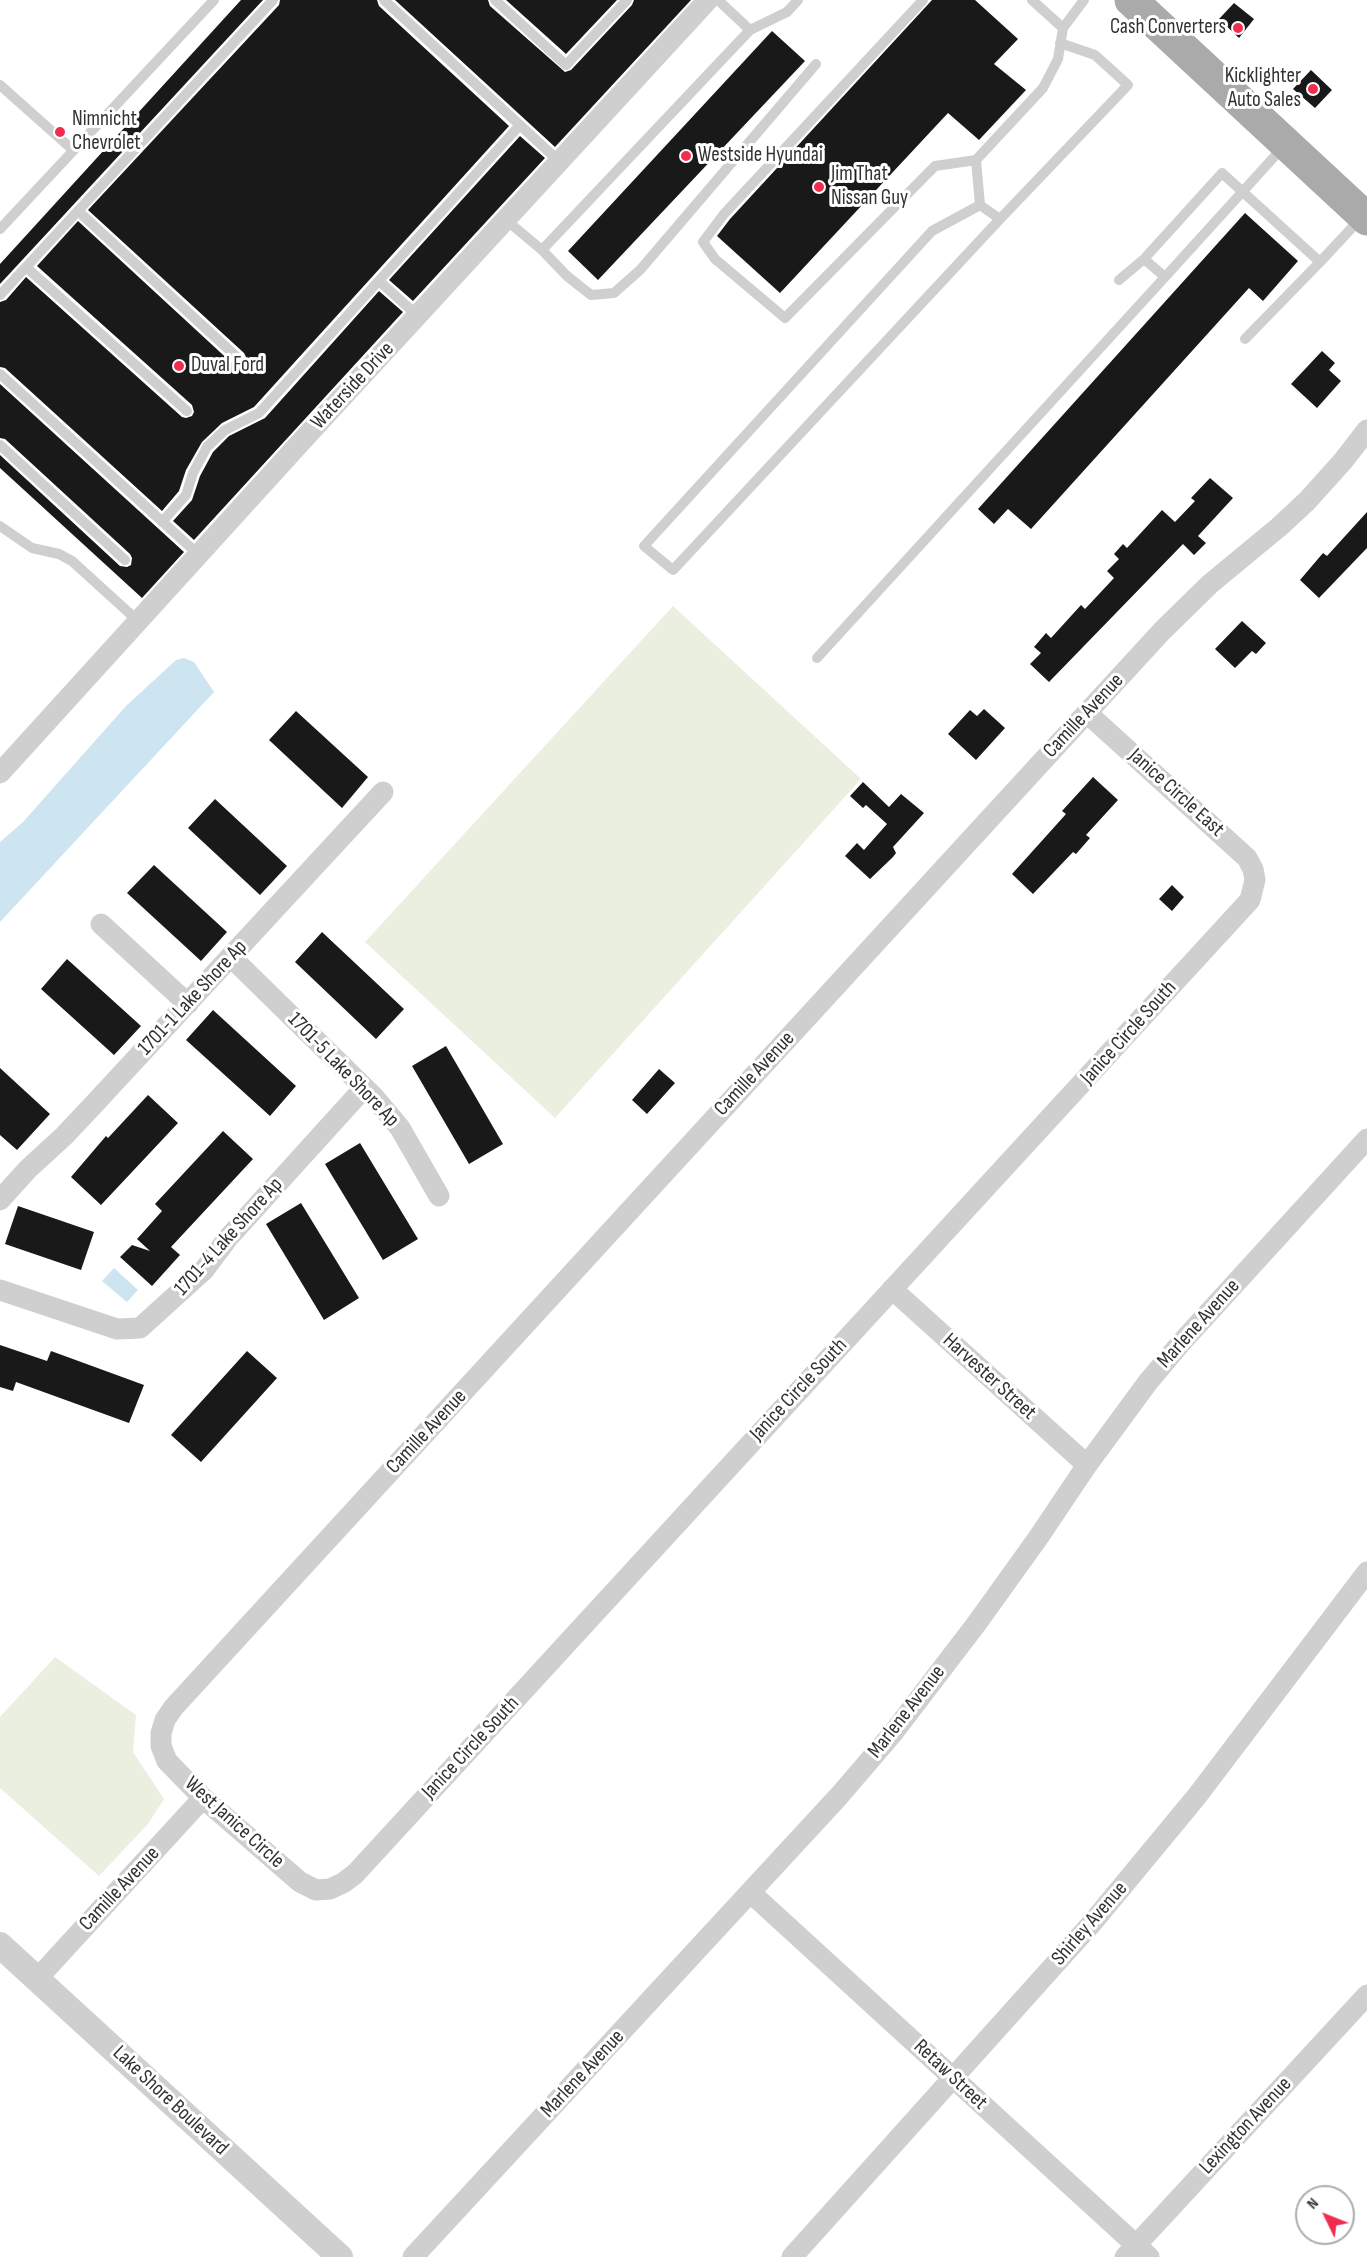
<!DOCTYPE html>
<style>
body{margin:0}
#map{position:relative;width:1367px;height:2257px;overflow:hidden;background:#fff;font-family:"Sofia Sans Condensed",sans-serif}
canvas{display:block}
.north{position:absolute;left:1295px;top:2185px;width:60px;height:60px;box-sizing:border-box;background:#fff;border:2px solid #adadad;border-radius:50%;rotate:313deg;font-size:16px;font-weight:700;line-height:24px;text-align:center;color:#323232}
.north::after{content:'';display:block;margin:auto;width:21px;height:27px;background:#f12d4e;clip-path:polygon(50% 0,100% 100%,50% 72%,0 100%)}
</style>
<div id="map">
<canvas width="1367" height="2257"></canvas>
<div class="north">N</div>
</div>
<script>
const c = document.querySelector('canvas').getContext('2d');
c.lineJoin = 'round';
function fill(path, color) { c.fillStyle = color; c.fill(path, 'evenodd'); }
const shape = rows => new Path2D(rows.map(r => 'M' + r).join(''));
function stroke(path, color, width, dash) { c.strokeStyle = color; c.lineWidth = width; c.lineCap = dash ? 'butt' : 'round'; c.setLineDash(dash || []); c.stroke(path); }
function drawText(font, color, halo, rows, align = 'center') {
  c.font = font + ' "Sofia Sans Condensed",sans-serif'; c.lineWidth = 6; c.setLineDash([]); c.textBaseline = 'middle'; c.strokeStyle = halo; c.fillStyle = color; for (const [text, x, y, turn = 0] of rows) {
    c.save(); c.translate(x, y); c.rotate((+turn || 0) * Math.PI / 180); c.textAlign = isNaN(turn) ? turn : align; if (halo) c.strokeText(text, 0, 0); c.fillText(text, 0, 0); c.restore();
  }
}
fill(shape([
 [673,606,861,779,555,1118,365,942],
 [55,1657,136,1715,133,1752,164,1799,148,1824,99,1876,0,1788,0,1717]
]), '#eaefe0');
fill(shape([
 [184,658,194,662,214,692,0,922,0,842,23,822,126,706,176,660],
 [114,1268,138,1290,127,1302,102,1281]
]), '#cce5f0');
fill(shape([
 [241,0,263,0,0,284,0,264],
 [280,0,377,0,379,6,509,126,254,407,222,423,202,442,186,470,179,491,162,511,5,368,0,367,0,302,6,300,26,277,182,417,186,418,192,416,194,412,192,405,37,266,78,221,234,365,241,366,245,364,246,357,244,353,88,210,279,5],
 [395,0,488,0,490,6,565,72,571,70,632,5,634,0,691,0,555,147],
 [506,0,617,0,566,54],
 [932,0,975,0,1018,39,994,64,1026,90,979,140,948,113,780,293,717,236,730,219],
 [1234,3,1254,19,1239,38,1219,19],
 [772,31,805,61,598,280,568,251],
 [1311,70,1332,90,1315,108,1293,89],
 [520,136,545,158,413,301,389,280],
 [1245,213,1298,261,1263,301,1249,288,1031,529,1008,509,994,524,978,509],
 [379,291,403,312,194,540,173,521,192,500,200,476,213,452,229,436,265,418],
 [1322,351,1335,363,1329,370,1341,381,1317,408,1291,384],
 [0,384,184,552,142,598,0,468,0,455,120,566,127,567,131,565,132,558,130,554,5,439,0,438],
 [1210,478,1233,498,1198,536,1206,543,1194,555,1183,544,1049,682,1030,664,1041,653,1034,647,1046,633,1051,638,1081,605,1085,609,1114,578,1107,571,1119,559,1114,554,1123,544,1127,548,1162,510,1175,522,1195,501,1191,498],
 [1367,512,1367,548,1319,598,1300,580,1323,553,1327,556],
 [1242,621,1266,643,1256,654,1252,651,1235,668,1215,649],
 [984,709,1005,728,976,760,948,734,970,710,977,716],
 [296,711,368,777,342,808,269,740],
 [1093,777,1118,800,1086,835,1090,838,1076,854,1073,852,1033,894,1012,874,1066,814,1062,811],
 [863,782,889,807,901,794,924,813,893,847,896,853,893,857,870,879,845,856,857,843,864,850,887,824,866,805,863,808,850,796],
 [215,799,287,866,260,895,188,828],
 [154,865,227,932,201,961,127,893],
 [1172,885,1184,897,1172,911,1159,899],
 [322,932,404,1009,376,1039,295,962],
 [67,959,141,1026,114,1055,41,989],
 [213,1010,296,1086,270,1116,186,1040],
 [446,1046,503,1144,469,1164,412,1066],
 [0,1068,50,1114,17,1150,0,1135],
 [659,1069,675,1083,647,1114,632,1100],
 [148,1095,178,1123,101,1205,71,1177,106,1136,108,1138],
 [223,1131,253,1159,171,1247,180,1255,152,1286,120,1257,132,1245,150,1251,137,1239,162,1211,155,1204],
 [360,1143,418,1239,383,1260,325,1164],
 [301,1203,359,1298,324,1320,266,1224],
 [18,1206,94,1232,81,1270,5,1244],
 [0,1345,47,1361,51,1351,144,1385,129,1423,16,1382,13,1391,0,1387],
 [247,1351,277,1378,201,1462,171,1435]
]), '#191919');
stroke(shape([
 [384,0,560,162],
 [495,0,566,65,627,0],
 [923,0,724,214,703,242,715,259,785,318,935,166,976,160,1043,88,1058,59,1063,28,1084,0],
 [1032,0,1063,28],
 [750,30,787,12,798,0],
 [0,85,73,150],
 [976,160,980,205,932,231,644,546,673,570,1000,219],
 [980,205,1000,219,1128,85,1095,55,1060,43],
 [78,211,239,359],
 [506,220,542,250,750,30,718,0],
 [0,229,214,0],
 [542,250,567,276,591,295,614,293,640,270,816,64],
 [1144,259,1222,173,1320,262,1361,218],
 [26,267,187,411],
 [1119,280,1144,259,1165,277,1284,146],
 [379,281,418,316],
 [0,295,273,0],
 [1245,339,1320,262],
 [0,374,199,555],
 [0,445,125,560],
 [162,522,186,495,193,473,207,447,225,430,259,413,520,125],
 [0,526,32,548,59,554,72,561,138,621],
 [817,658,1165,277]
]), '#cfcfcf', 10);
stroke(shape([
 [1087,713,1247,858,1253,869,1255,880,1250,900,355,1874,343,1883,330,1889,316,1890,300,1882,203,1798,167,1761,161,1746,161,1733,165,1720,173,1708,1162,631,1210,584,1279,527,1307,501,1343,461,1367,430],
 [0,773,300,443,708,0],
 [101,924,188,1004],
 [231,957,374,1097,400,1128,439,1196],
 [0,1200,28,1169,64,1136,96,1102,383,792],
 [892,1289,1087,1465],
 [0,1290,117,1329,140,1328,204,1270,228,1238,364,1088],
 [751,1893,1149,2257],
 [37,1979,203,1798],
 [413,2257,839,1796,893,1733,977,1623,1038,1538,1087,1465,1148,1382,1180,1344,1367,1139],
 [792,2257,1092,1923,1197,1796,1367,1572],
 [1125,2257,1367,1995]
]), '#cfcfcf', 21);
stroke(shape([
 [0,1945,340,2257]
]), '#cfcfcf', 26);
stroke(shape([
 [1131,0,1367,219]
]), '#aaa', 33);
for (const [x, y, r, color] of [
 [1238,28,6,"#f12d4e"],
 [1313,89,6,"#f12d4e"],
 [60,132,6,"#f12d4e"],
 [686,156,6,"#f12d4e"],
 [819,187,6,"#f12d4e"],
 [179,366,6,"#f12d4e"]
]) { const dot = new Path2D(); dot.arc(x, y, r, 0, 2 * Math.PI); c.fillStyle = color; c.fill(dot); stroke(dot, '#fff', 2); }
drawText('21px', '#323232', '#fff', [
 ["Cash Converters",1226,28,"right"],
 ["Kicklighter",1301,77,"right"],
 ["Auto Sales",1301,101,"right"],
 ["Nimnicht",72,120],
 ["Chevrolet",72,144],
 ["Westside Hyundai",698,156],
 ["Jim That",831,175],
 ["Nissan Guy",831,199],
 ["Duval Ford",191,366]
], 'left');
drawText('21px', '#323232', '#fff', [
 ["Waterside Drive",353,386,-47],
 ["Camille Avenue",1084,716,-47],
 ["Janice Circle East",1176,793,42],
 ["1701-1 Lake Shore Ap",193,998,-47],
 ["Janice Circle South",1129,1033,-48],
 ["1701-5 Lake Shore Ap",343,1070,46],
 ["Camille Avenue",755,1074,-47],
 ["1701-4 Lake Shore Ap",229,1237,-48],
 ["Marlene Avenue",1199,1324,-48],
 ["Harvester Street",989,1377,42],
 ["Janice Circle South",799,1390,-47],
 ["Camille Avenue",427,1432,-47],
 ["Marlene Avenue",907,1712,-52],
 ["Janice Circle South",471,1748,-47],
 ["West Janice Circle",234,1823,42],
 ["Camille Avenue",120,1889,-47],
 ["Shirley Avenue",1090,1924,-49],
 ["Marlene Avenue",583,2074,-47],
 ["Retaw Street",950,2075,43],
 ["Lake Shore Boulevard",170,2101,43],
 ["Lexington Avenue",1246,2126,-47]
]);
</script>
